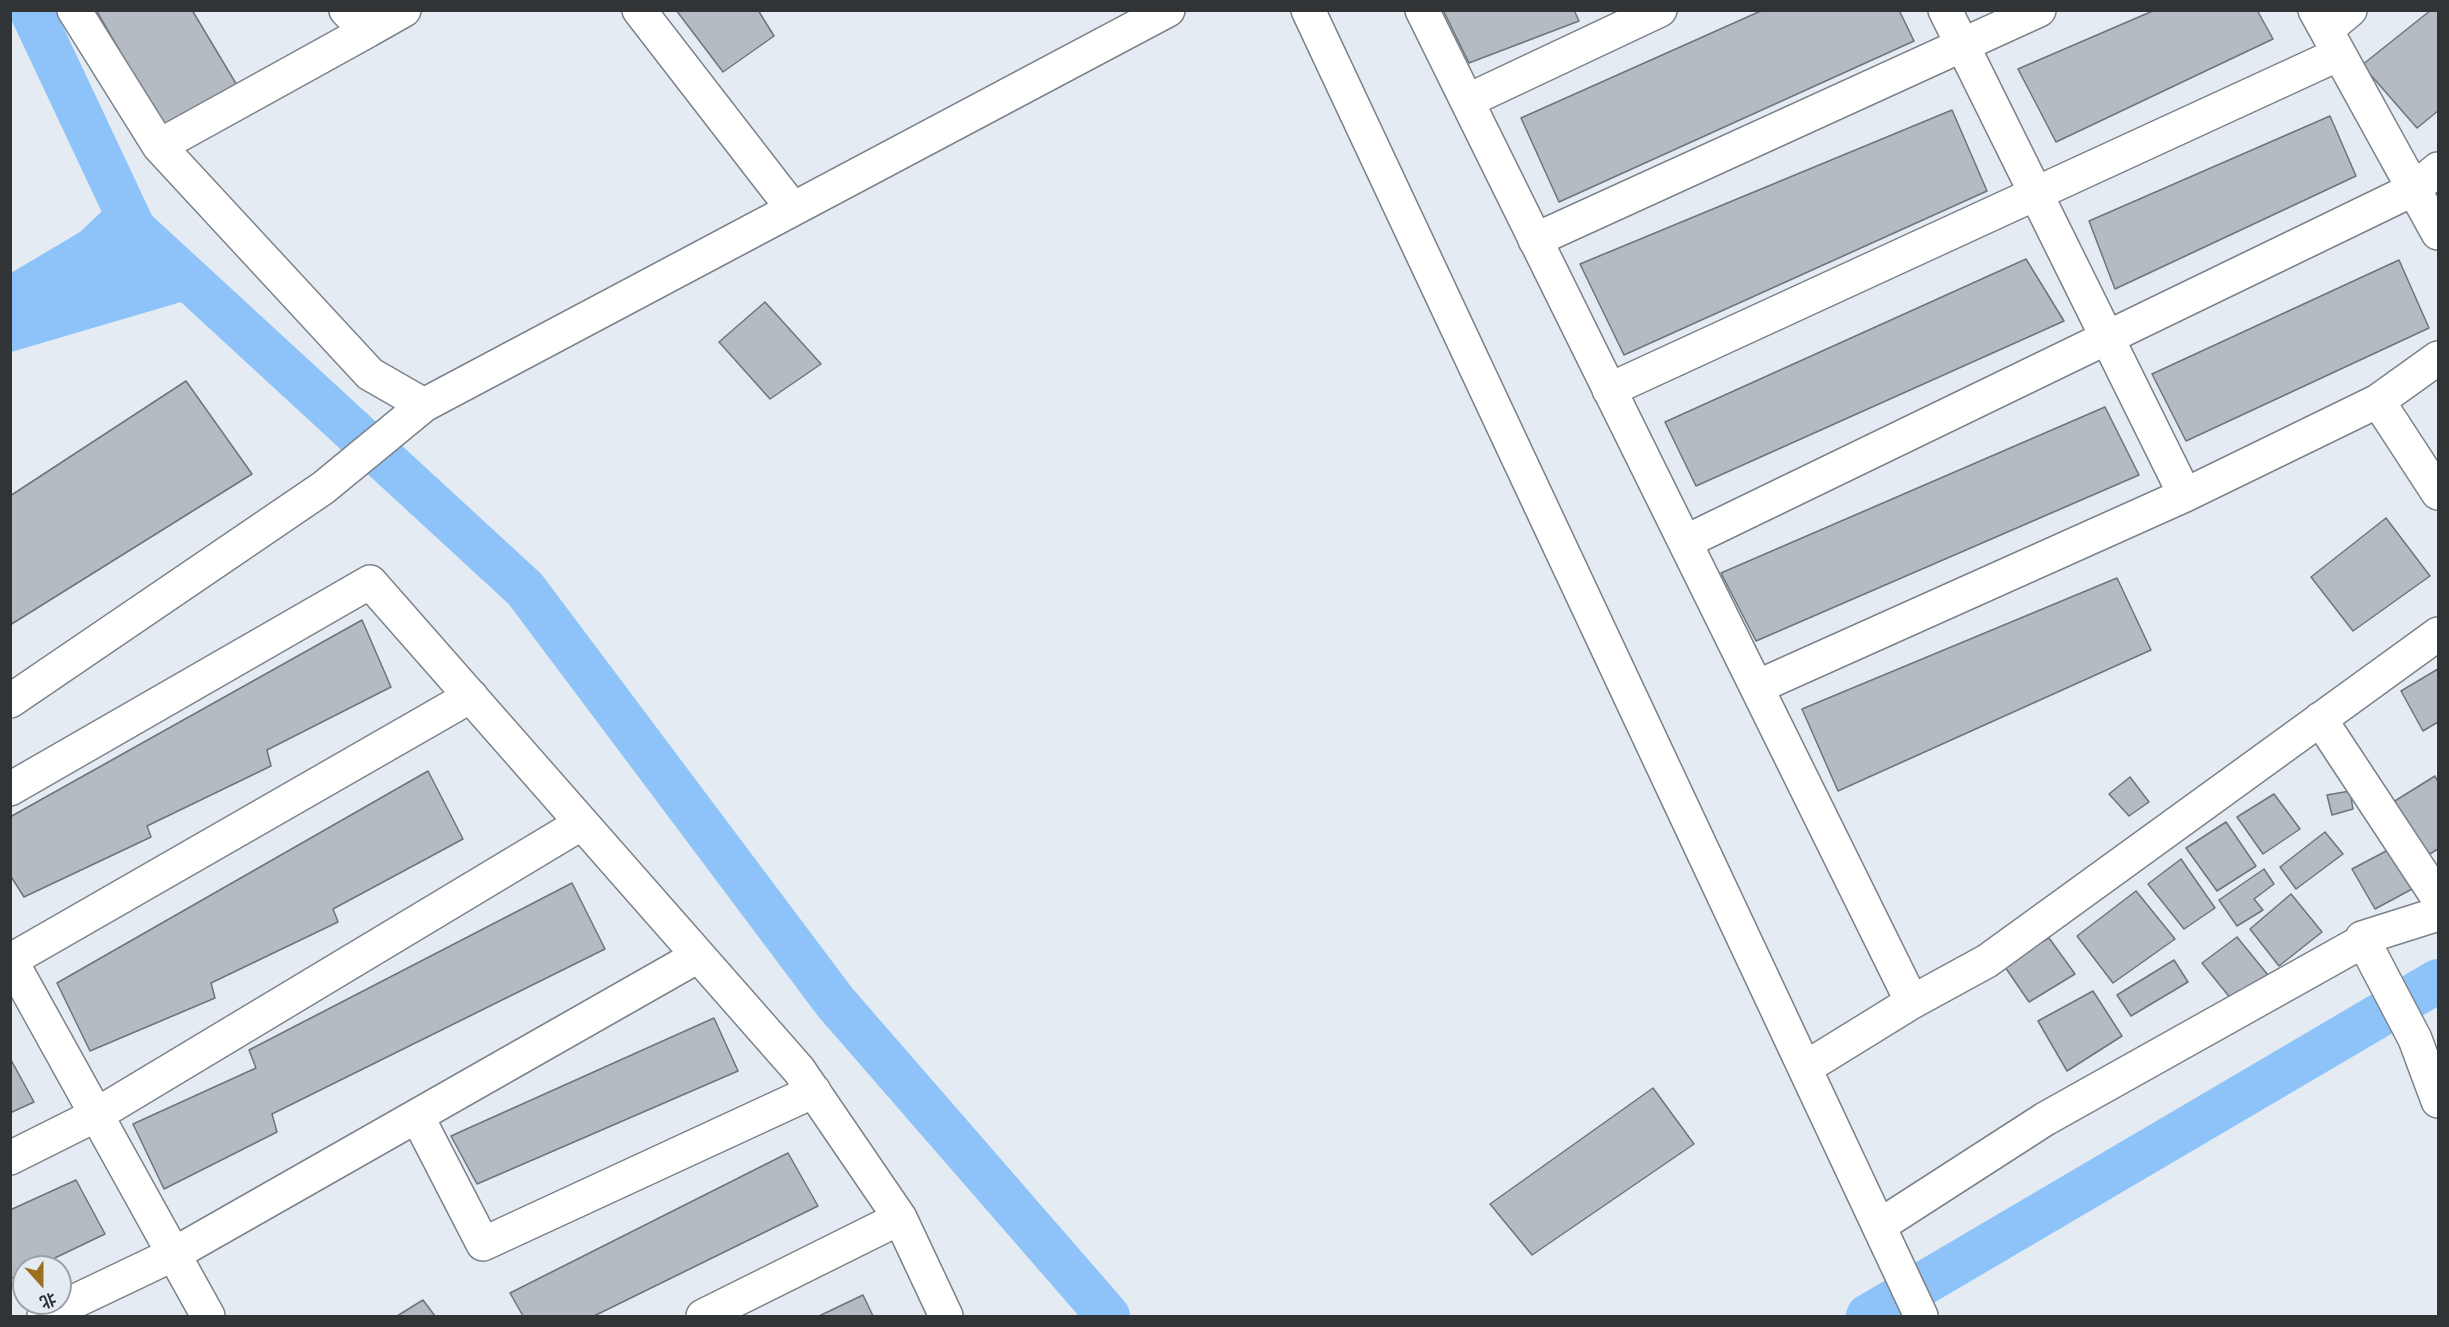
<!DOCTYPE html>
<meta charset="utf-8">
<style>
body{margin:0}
#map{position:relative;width:2449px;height:1327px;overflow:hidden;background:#e4ebf3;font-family:Roboto,"Noto Sans SC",sans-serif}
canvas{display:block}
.frame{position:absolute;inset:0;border:12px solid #313437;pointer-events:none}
.north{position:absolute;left:12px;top:1255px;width:60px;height:60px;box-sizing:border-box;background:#e4ebf3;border:2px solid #9ca2a8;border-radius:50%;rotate:159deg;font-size:16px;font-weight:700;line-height:24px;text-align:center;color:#313437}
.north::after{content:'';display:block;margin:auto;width:21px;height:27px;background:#9c6f1f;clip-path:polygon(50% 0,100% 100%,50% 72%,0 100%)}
</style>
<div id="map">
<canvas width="2449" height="1327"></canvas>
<div class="frame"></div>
<div class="north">北</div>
</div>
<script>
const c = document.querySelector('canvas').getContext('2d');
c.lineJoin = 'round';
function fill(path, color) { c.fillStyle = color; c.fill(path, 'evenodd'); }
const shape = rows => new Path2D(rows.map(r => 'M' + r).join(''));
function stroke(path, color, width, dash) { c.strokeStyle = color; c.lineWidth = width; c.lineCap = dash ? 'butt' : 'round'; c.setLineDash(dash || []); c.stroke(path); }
fill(shape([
 [118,196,205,295,11,352,11,273,80,232]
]), '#8dc3f9');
stroke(shape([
 [31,10,134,229,525,589,835,1002,1108,1316],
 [1868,1316,2438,981]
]), '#8dc3f9', 44);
const building = shape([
 [96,10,192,10,241,92,166,131,96,10],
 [676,10,758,10,774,36,723,72,676,10],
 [1443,10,1574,10,1579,21,1469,63,1443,10],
 [1763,10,1899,10,1914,41,1559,202,1521,118,1763,10],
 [2155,10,2257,10,2273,39,2056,142,2018,69,2155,10],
 [2431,10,2438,10,2438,111,2417,128,2362,65,2431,10],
 [1952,110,1987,191,1624,355,1580,264,1952,110],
 [2330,116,2356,176,2115,289,2089,221,2330,116],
 [2026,259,2064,321,1696,486,1665,422,2026,259],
 [2399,260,2429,328,2186,441,2152,374,2399,260],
 [765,302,821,364,770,399,719,342,765,302],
 [186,381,252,474,10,625,10,496,186,381],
 [2105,407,2139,475,1756,641,1721,573,2105,407],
 [2386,518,2430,576,2353,631,2311,577,2386,518],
 [2117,578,2151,650,1838,791,1802,709,2117,578],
 [362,620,391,687,267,750,271,766,147,826,151,837,24,897,10,875,10,817,362,620],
 [2438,669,2438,722,2423,731,2401,691,2438,669],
 [428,771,463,839,333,909,338,922,211,983,215,998,90,1051,57,983,428,771],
 [2435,776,2438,782,2438,849,2423,858,2390,804,2435,776],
 [2130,777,2149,802,2129,816,2109,794,2130,777],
 [2350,791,2353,809,2332,815,2327,795,2350,791],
 [2274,794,2300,829,2263,854,2237,817,2274,794],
 [2226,822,2256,866,2217,891,2186,848,2226,822],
 [2325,832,2343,854,2296,889,2280,867,2325,832],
 [2390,849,2414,888,2375,909,2352,869,2390,849],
 [2181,859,2215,908,2184,929,2148,884,2181,859],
 [2264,869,2274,884,2254,899,2263,910,2237,926,2219,900,2264,869],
 [572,883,605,949,272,1114,277,1132,164,1189,133,1124,256,1068,249,1050,572,883],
 [2136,891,2175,939,2113,983,2077,936,2136,891],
 [2291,894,2322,932,2279,966,2250,929,2291,894],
 [2237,937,2272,980,2236,1005,2202,963,2237,937],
 [2049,938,2075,974,2029,1002,2003,964,2049,938],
 [2174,960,2188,982,2131,1016,2117,995,2174,960],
 [2093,991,2122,1036,2067,1071,2038,1021,2093,991],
 [714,1018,738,1071,477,1184,451,1136,714,1018],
 [10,1058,34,1102,10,1113,10,1058],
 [1653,1088,1694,1144,1532,1255,1490,1204,1653,1088],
 [788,1153,818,1206,594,1316,523,1316,510,1293,788,1153],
 [76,1180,105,1234,36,1267,24,1267,24,1273,10,1279,10,1210,76,1180],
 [863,1295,873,1316,819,1316,863,1295],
 [423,1300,435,1316,397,1316,423,1300]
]);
fill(building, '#b4bbc2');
stroke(building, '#6d747b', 1.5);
const minor = shape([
 [74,10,159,146],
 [346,10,367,31,404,10],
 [639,10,793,209],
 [1422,10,1912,1002],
 [1945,10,2185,495],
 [2315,10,2438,233],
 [2326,30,2350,10],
 [367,31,159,146,370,374,424,405],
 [1467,101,1660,10],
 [1535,240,2039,10],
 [1609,390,2339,54],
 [2378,401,2438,358],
 [1685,542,2414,189,2438,169],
 [1757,687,2185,495,2378,401,2438,493],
 [10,701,323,488,424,405,1168,10],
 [2320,719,2438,898],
 [10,789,370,582,799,1070,900,1218,946,1316],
 [2438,914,2362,938,2415,1039,2438,1101],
 [10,959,208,1316],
 [11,960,471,696],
 [1805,1068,1912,1002,1987,961,2438,634],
 [417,1116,483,1244,814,1091],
 [10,1158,96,1115,582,823],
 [1879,1226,2045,1119,2363,941],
 [44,1316,174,1254,698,956],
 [703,1316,900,1218]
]);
const tertiary = shape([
 [1308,10,1921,1316]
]);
stroke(minor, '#7c8289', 36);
stroke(tertiary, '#7c8289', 36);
stroke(minor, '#fff', 33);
stroke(tertiary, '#fff', 33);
</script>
